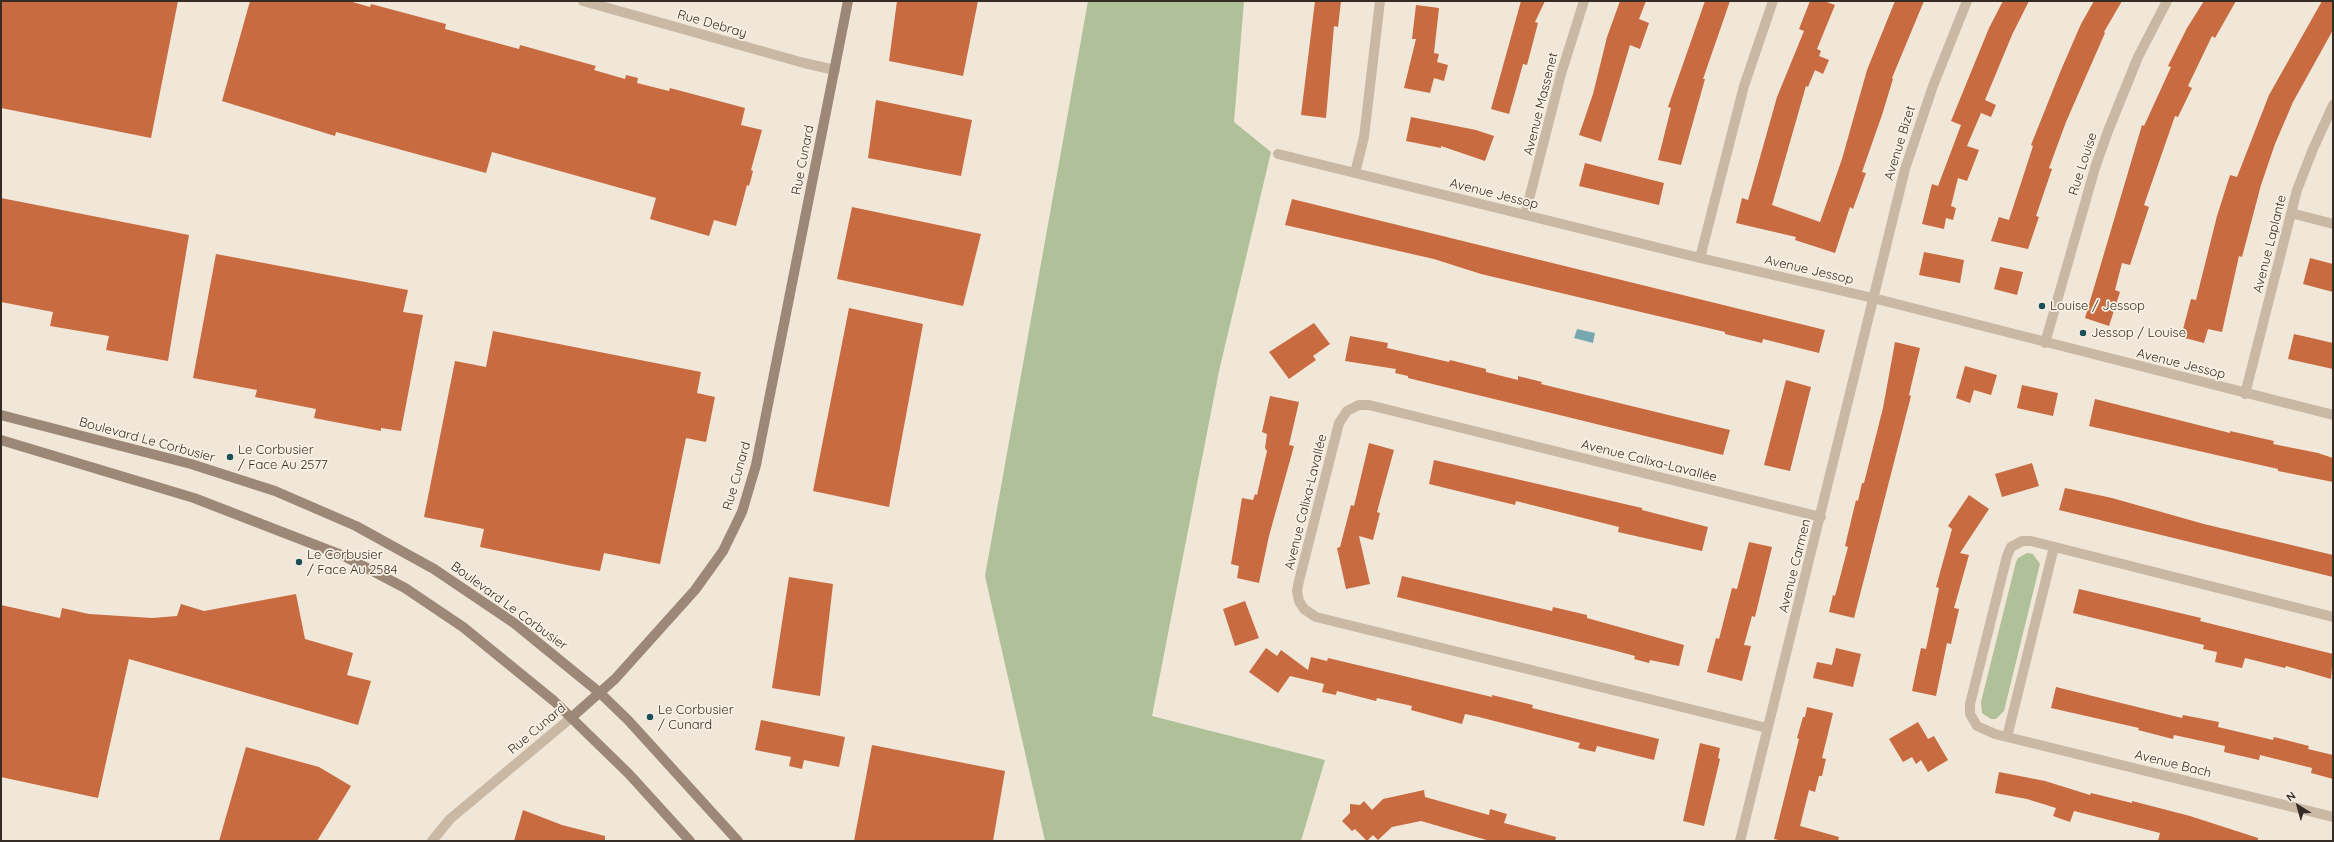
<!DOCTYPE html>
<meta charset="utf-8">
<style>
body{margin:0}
#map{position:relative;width:2334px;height:842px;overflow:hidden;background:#f1e7d8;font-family:Quicksand,sans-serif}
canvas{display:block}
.frame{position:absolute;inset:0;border:2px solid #352c26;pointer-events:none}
.north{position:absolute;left:2278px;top:786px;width:40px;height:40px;-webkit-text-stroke:3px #f9f1e4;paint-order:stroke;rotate:323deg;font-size:11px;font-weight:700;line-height:16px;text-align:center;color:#352c26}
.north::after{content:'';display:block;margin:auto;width:14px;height:18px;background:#352c26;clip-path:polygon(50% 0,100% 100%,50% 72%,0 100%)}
</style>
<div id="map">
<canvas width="2334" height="842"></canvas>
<div class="frame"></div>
<div class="north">N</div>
</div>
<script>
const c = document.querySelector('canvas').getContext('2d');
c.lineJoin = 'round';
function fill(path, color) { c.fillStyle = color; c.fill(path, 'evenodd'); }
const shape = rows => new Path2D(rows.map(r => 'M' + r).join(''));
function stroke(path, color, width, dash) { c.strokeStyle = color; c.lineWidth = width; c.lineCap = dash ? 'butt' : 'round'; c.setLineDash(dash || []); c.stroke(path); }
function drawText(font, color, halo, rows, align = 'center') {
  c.font = font + ' Quicksand,sans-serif'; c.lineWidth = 3.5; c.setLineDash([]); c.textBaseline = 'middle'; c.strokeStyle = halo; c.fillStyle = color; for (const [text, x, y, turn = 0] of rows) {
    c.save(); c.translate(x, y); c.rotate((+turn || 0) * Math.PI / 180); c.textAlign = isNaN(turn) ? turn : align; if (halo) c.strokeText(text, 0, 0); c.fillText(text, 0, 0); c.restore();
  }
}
fill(shape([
 [1088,1,1244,1,1234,122,1271,152,1219,371,1152,716,1325,760,1301,841,1045,841,985,576],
 [2027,553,2033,554,2040,564,2004,711,1996,719,1991,719,1982,713,1981,702,2016,562,2018,558]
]), '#b0c098');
fill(shape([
 [1577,329,1595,333,1593,343,1574,338]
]), '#77a8af');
fill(shape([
 [1,1,178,1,151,138,1,108],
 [250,1,349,1,370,7,371,4,446,24,445,29,519,49,520,45,596,66,594,70,625,79,626,75,638,78,637,83,669,91,670,88,745,108,741,125,762,130,751,170,753,171,751,179,749,186,747,185,736,226,714,220,709,236,650,219,656,198,492,152,486,173,336,132,335,136,222,101],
 [897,1,978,1,963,76,889,61],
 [1315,1,1341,1,1338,27,1334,26,1326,118,1301,115],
 [1521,1,1545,1,1535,22,1538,23,1527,65,1523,64,1509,114,1491,109],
 [1620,1,1646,1,1639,19,1649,23,1640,49,1630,45,1601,142,1579,135,1593,94,1607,37],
 [1705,1,1730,1,1703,79,1705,79,1681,165,1658,160,1671,108,1668,107],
 [1810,1,1824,1,1835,5,1817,49,1821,51,1819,56,1829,60,1823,74,1815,70,1808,87,1806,86,1772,205,1820,222,1842,159,1867,70,1895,1,1924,1,1892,78,1893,79,1882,115,1862,172,1866,173,1853,209,1850,207,1835,253,1795,240,1796,237,1736,223,1742,198,1748,200,1777,97,1804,31,1799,29],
 [2003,1,2029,1,2012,35,1985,100,1996,105,1991,117,1981,113,1967,146,1979,150,1967,181,1958,178,1951,206,1956,208,1953,220,1946,218,1944,229,1922,224,1932,184,1938,186,1961,125,1951,121,1989,28],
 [2094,1,2122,1,2104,32,2105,33,2066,122,2049,168,2052,169,2036,216,2039,217,2028,249,1991,241,1999,217,2009,220,2033,146,2031,145,2061,70,2081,24],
 [2204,1,2236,1,2215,38,2212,36,2188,86,2192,88,2178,117,2175,116,2144,205,2149,207,2130,265,2122,263,2115,290,2120,292,2109,326,2085,318,2142,125,2144,126,2171,67,2168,66,2187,28],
 [2322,1,2333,1,2333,30,2293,102,2275,144,2261,185,2242,257,2239,256,2222,332,2208,329,2204,343,2181,337,2191,299,2196,300,2217,216,2230,175,2237,177,2269,95],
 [1416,5,1439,8,1434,53,1439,54,1437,62,1448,65,1444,81,1434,78,1430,93,1404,88,1416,39,1412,39],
 [876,100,972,120,961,176,868,158],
 [1411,117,1476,130,1494,136,1485,161,1441,146,1441,148,1406,141],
 [1585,163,1664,183,1659,205,1579,186],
 [1,198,189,235,168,361,106,350,109,336,50,326,53,312,1,302],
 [1292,199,1825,330,1819,353,1763,339,1762,343,1725,334,1725,332,1481,274,1434,259,1285,225],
 [852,207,981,234,963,306,837,279],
 [1924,252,1964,260,1960,283,1919,275],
 [216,254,408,290,403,312,423,315,401,431,381,428,381,431,314,418,316,409,255,397,257,390,193,378],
 [2310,258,2333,264,2333,292,2303,284],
 [2000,267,2023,272,2017,295,1994,289],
 [849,308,923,324,889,507,813,491],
 [1314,323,1330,344,1313,356,1316,360,1289,379,1269,352],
 [493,331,701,372,697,393,715,397,706,442,686,438,660,564,604,553,600,571,572,566,480,547,484,529,424,517,455,361,486,367],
 [2294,334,2333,343,2333,369,2288,359],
 [1350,336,1388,343,1387,348,1449,362,1450,360,1486,369,1486,372,1518,380,1518,376,1542,382,1541,384,1730,430,1723,455,1408,378,1408,376,1395,373,1396,369,1345,361],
 [1895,342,1920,348,1909,395,1911,396,1854,618,1829,612,1833,595,1835,596,1848,547,1845,546,1856,500,1858,501,1862,483,1864,483,1883,408],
 [1965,366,1997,375,1991,395,1974,390,1970,403,1956,398],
 [1786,380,1811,387,1790,471,1764,465],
 [2022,385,2058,393,2053,416,2017,408],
 [1270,396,1299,402,1289,445,1294,446,1269,536,1259,583,1237,578,1239,566,1231,564,1242,498,1253,500,1255,494,1257,495,1267,451,1265,448,1267,434,1262,432],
 [2095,399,2230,433,2230,431,2274,441,2273,444,2318,453,2333,458,2333,482,2278,471,2278,469,2089,426],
 [1369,443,1394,450,1377,512,1380,513,1373,540,1359,536,1370,584,1346,589,1337,548,1340,547,1351,505,1354,506],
 [1434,460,1642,508,1642,510,1708,527,1702,551,1618,532,1619,527,1516,501,1515,505,1429,484],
 [2032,463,2039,486,2002,497,1995,474],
 [2065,488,2112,498,2204,524,2333,555,2333,577,2059,510],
 [1969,495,1989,509,1960,553,1969,555,1954,608,1959,609,1951,644,1947,643,1936,696,1912,691,1921,648,1926,649,1939,588,1936,587,1952,529,1948,526],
 [1749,542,1772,547,1755,617,1752,616,1744,645,1751,646,1742,681,1707,672,1716,638,1719,639,1732,588,1737,589],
 [1402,576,1552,611,1553,607,1587,615,1587,618,1684,645,1679,666,1650,660,1649,663,1634,659,1635,656,1609,649,1397,597],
 [789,577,833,584,820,696,772,688],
 [2079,589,2201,618,2200,621,2333,654,2331,679,2286,666,2285,668,2245,658,2242,668,2215,662,2217,652,2203,649,2204,645,2073,613],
 [296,594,305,639,353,653,347,675,371,681,358,725,129,659,98,798,1,777,1,605,60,618,62,608,89,614,152,618,177,616,181,604,204,611],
 [1245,601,1259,638,1235,646,1223,609],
 [1266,648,1277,656,1281,650,1308,670,1311,657,1327,661,1328,658,1492,697,1492,695,1533,705,1532,708,1659,739,1654,760,1597,746,1595,752,1578,748,1580,743,1479,717,1465,714,1462,724,1411,710,1412,706,1377,698,1376,701,1337,691,1336,695,1322,692,1324,684,1290,676,1278,693,1249,672],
 [1836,648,1861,654,1853,687,1813,678,1817,662,1832,665],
 [2056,687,2182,718,2183,715,2219,722,2218,727,2273,740,2274,737,2309,746,2308,749,2333,755,2333,779,2311,773,2312,768,2260,755,2259,760,2224,752,2225,746,2174,735,2173,739,2138,730,2139,728,2051,708],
 [1807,707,1833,713,1822,758,1826,759,1822,776,1819,776,1815,792,1809,790,1800,826,1839,837,1838,841,1783,841,1774,839,1799,739,1797,738,1803,717,1805,717],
 [761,720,845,737,839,767,804,760,802,769,789,766,791,757,755,750],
 [1918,722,1928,739,1934,736,1948,760,1928,772,1921,760,1916,764,1912,757,1903,762,1889,739],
 [1700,743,1720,748,1718,758,1720,759,1704,826,1683,821],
 [872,745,1005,771,993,841,854,841],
 [246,747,319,767,351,786,317,841,219,841],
 [1999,772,2045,781,2090,795,2091,793,2132,803,2132,801,2190,816,2258,838,2258,841,2158,841,2160,833,2074,811,2070,822,2053,816,2056,808,2027,799,1995,793],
 [1424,790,1425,797,1489,815,1490,809,1507,814,1504,823,1556,837,1555,841,1490,841,1421,821,1392,827,1378,840,1373,835,1367,841,1355,829,1352,831,1342,821,1350,813,1350,804,1360,805,1364,801,1372,810,1383,799],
 [523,810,562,825,605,836,605,841,514,841]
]), '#c86b40');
stroke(shape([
 [583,1,804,63,835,70],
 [1278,154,1700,258,1873,298,2333,415],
 [1355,173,1364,137,1380,1],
 [2291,213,2333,224],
 [1525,215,1561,74,1584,1],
 [1700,258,1744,86,1773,1],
 [2045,343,2095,168,2108,131,2138,57,2167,1],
 [2245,394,2297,190,2313,149,2333,105],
 [2333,617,2031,541,2022,541,2011,547,2007,556,1970,704,1970,714,1977,726,1995,734,2333,817],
 [1767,728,1316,617,1304,609,1299,601,1297,591,1299,581,1339,423,1347,411,1359,405,1369,405,1821,517],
 [2007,737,2054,547],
 [432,841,450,819,572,717],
 [1740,841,1905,169,1933,86,1967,1]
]), '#c9b8a4', 10);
stroke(shape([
 [1,415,191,464,275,491,356,526,434,569,514,623,600,693,628,720,738,841],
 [1,440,194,498,344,556,405,588,463,627,554,701,629,774,690,841],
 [572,717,615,679,695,590,723,551,742,512,756,465,848,1]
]), '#9d8776', 10);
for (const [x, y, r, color] of [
 [2042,306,4,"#1b4e56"],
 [2083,333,4,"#1b4e56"],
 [230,457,4,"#1b4e56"],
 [299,562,4,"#1b4e56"],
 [650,717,4,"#1b4e56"]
]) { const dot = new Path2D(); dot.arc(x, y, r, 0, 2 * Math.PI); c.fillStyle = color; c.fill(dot); stroke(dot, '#f9f1e4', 1.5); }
drawText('13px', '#352c26', '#f9f1e4', [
 ["Rue Debray",712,24,16],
 ["Avenue Massenet",1541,104,-76],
 ["Avenue Bizet",1900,143,-73],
 ["Rue Cunard",803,160,-79],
 ["Rue Louise",2083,164,-72],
 ["Avenue Jessop",1494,194,14],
 ["Avenue Laplante",2270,244,-76],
 ["Avenue Jessop",1809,270,13],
 ["Avenue Jessop",2181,364,14],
 ["Boulevard Le Corbusier",147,440,15],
 ["Avenue Calixa-Lavallée",1649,461,14],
 ["Rue Cunard",737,476,-74],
 ["Avenue Calixa-Lavallée",1306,502,-76],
 ["Avenue Carmen",1795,566,-76],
 ["Boulevard Le Corbusier",509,606,36],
 ["Rue Cunard",537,729,-40],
 ["Avenue Bach",2173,764,14]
]);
drawText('13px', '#352c26', '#f9f1e4', [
 ["Louise / Jessop",2050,306],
 ["Jessop / Louise",2091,333],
 ["Le Corbusier",238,450],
 ["/ Face Au 2577",238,465],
 ["Le Corbusier",307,555],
 ["/ Face Au 2584",307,570],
 ["Le Corbusier",658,710],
 ["/ Cunard",658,725]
], 'left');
</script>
